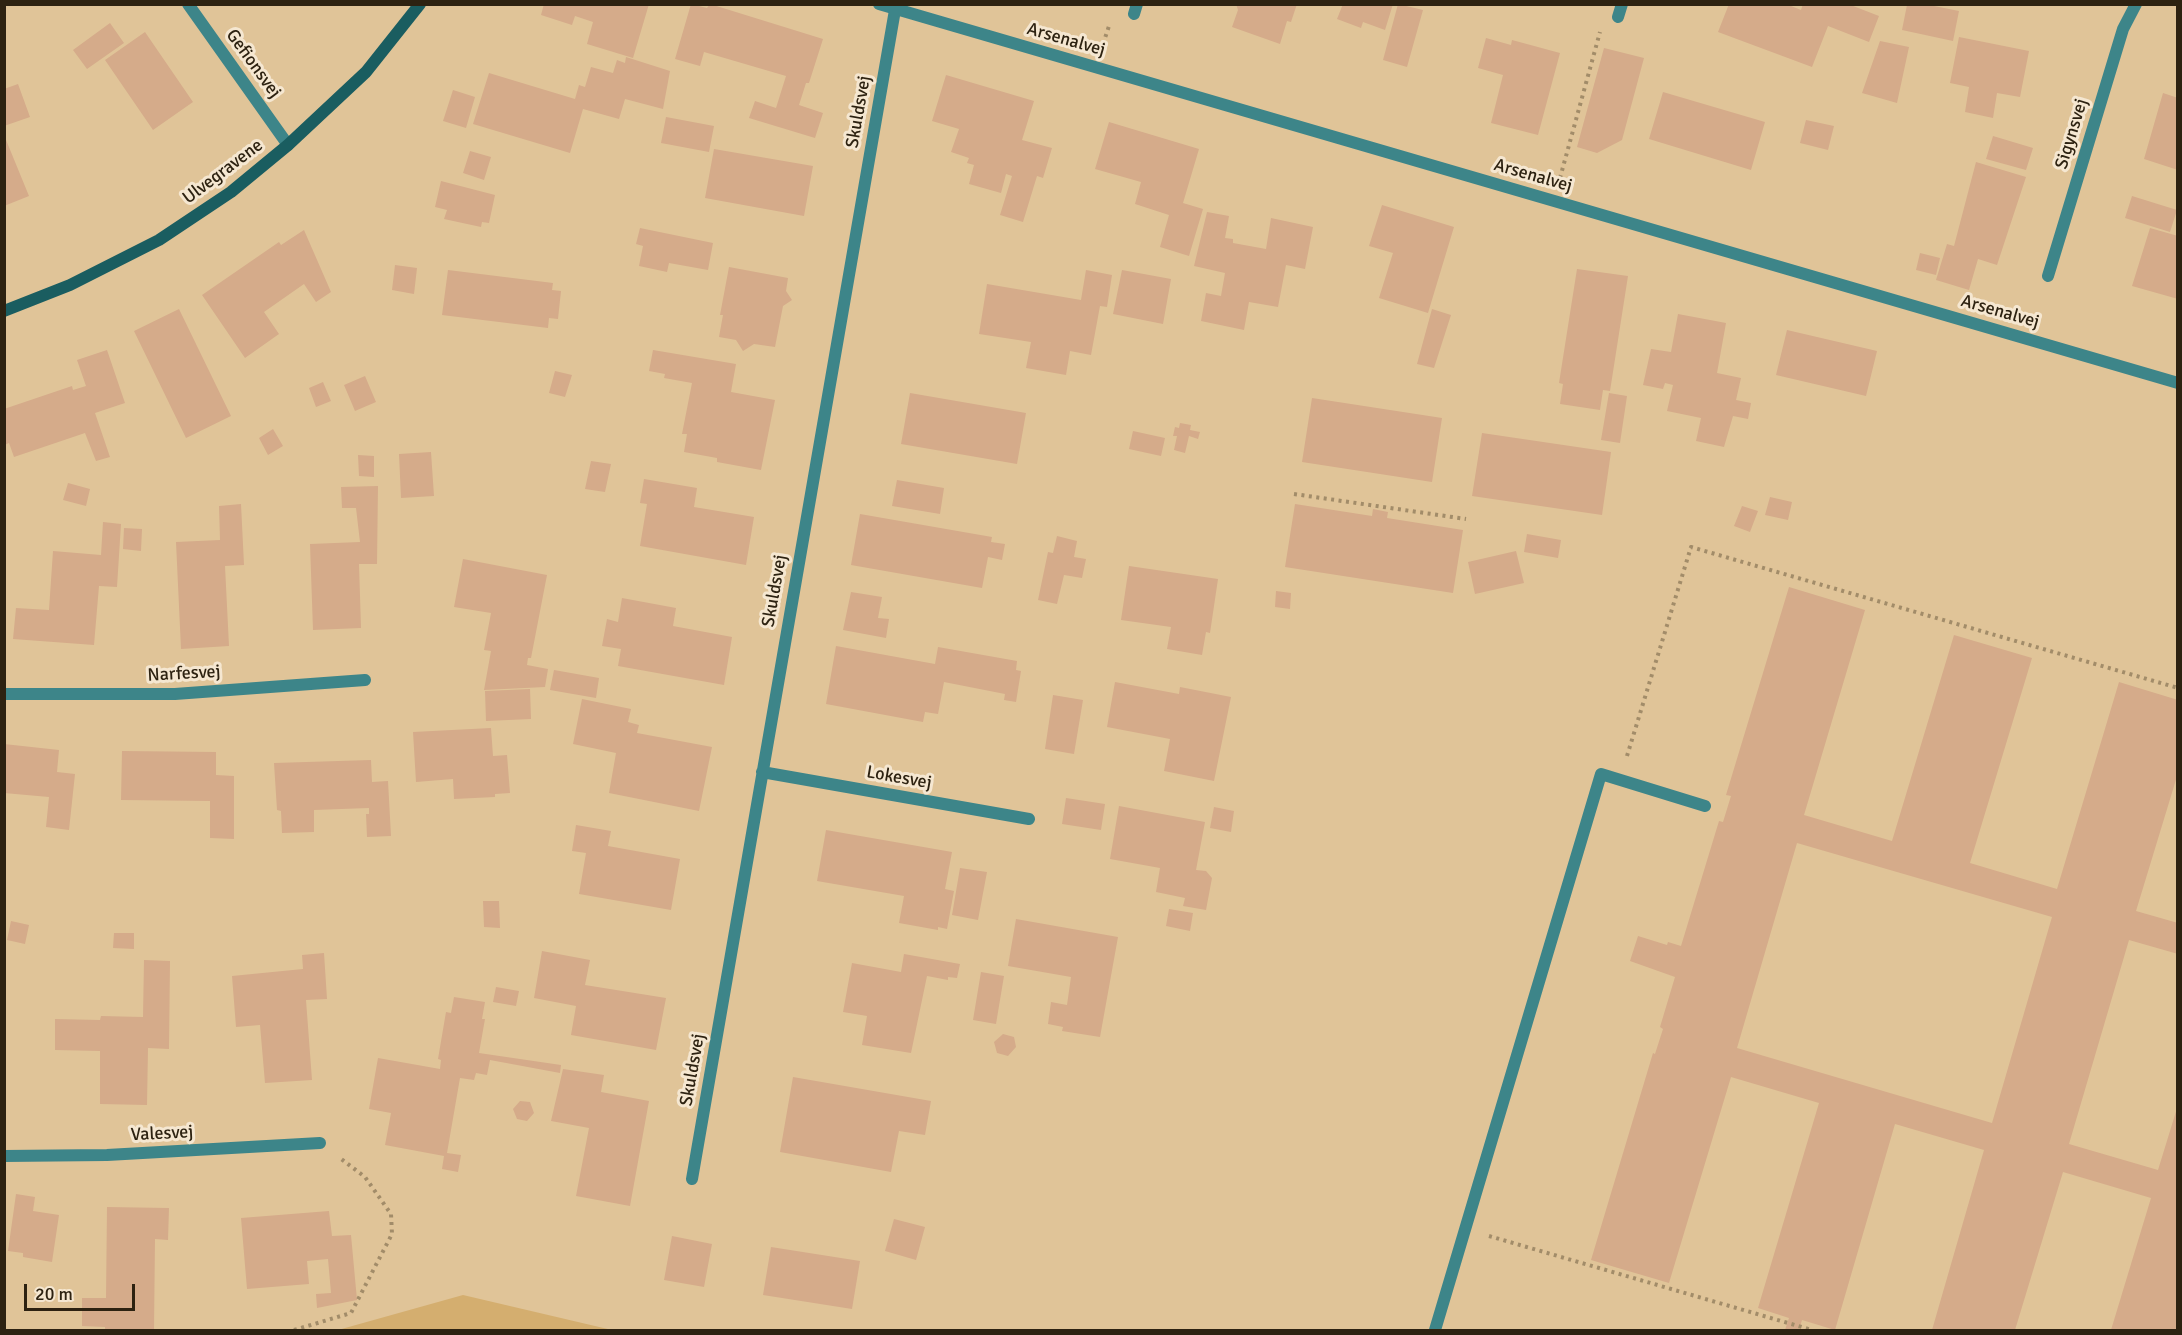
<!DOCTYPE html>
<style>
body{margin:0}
#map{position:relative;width:2182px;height:1335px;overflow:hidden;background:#e0c498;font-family:Signika,sans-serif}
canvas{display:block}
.frame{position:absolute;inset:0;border:6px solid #2d2211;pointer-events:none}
.scale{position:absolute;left:24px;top:1284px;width:111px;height:27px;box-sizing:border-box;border:3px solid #2d2211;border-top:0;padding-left:8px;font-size:18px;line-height:21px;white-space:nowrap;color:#2d2211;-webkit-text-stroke:4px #f5e7d1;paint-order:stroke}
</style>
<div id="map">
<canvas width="2182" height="1335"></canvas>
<div class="frame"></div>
<div class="scale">20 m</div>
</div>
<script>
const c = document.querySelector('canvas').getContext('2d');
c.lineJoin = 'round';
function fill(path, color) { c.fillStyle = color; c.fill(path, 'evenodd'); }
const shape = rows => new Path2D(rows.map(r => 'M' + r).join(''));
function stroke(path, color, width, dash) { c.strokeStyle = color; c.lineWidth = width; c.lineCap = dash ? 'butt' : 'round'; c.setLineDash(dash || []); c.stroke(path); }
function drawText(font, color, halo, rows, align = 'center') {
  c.font = font + ' Signika,sans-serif'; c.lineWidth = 6; c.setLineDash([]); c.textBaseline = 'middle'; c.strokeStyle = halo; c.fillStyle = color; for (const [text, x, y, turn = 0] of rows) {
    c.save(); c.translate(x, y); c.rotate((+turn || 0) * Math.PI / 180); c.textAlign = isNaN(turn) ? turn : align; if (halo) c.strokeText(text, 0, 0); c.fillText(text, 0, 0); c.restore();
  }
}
fill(shape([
 [463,1295,612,1330,338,1330]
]), '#d4ae6f');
fill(shape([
 [544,4,649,4,633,58,587,44,593,22,575,16,572,25,541,15],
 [691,4,707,8,710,4,823,39,809,83,806,83,799,105,823,113,815,138,749,118,755,101,776,108,786,76,704,52,700,66,675,59],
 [1236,4,1297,4,1291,22,1287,21,1280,44,1232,27,1238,10],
 [1343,4,1393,4,1385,30,1363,22,1361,28,1337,19],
 [1398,4,1423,10,1407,67,1383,60],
 [1729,4,1786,4,1801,10,1803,4,1848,4,1879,16,1869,42,1828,26,1812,67,1718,32],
 [1907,5,1929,5,1959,11,1953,41,1902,30],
 [110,23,124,43,87,69,73,50],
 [145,32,193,102,153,130,105,60],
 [1959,37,2029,51,2020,97,1997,93,1993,118,1965,112,1969,87,1950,83],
 [1486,38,1511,45,1512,40,1560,53,1538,135,1491,123,1503,75,1478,68],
 [1880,41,1909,47,1897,103,1862,93],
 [1604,48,1644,58,1622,140,1597,153,1577,147],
 [626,57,670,71,663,109,625,99,619,119,583,109,570,153,473,124,489,73,575,99,579,85,585,87,591,67,613,73,617,60,625,63],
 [946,75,1034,101,1022,140,1052,148,1043,178,1037,176,1023,222,1000,215,1012,176,1006,174,1001,193,969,184,974,165,967,163,969,158,951,152,959,129,932,121],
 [18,84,30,117,4,126,4,89],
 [453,90,475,97,466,128,443,121],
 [1663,92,1765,122,1751,170,1649,139],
 [2163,93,2178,98,2178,170,2144,159],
 [666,117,714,126,709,152,661,143],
 [1806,120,1834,126,1828,150,1800,143],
 [1109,122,1199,149,1183,203,1203,209,1189,256,1160,247,1169,215,1135,204,1141,182,1095,169],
 [4,135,29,196,4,206],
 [1993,136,2033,148,2026,170,1986,159],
 [714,149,813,166,804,216,705,198],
 [470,151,491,157,484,180,463,173],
 [1976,162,2026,177,1997,265,1978,259,1969,290,1936,280,1947,244,1954,246],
 [441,181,495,195,489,223,482,222,481,227,444,219,447,210,435,207],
 [2132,196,2177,210,2170,232,2125,218],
 [1382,205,1454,227,1428,313,1379,298,1393,253,1369,246],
 [1207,212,1229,216,1225,238,1233,239,1233,243,1266,249,1271,218,1313,227,1305,269,1286,265,1278,307,1249,302,1244,330,1201,321,1206,293,1221,296,1225,273,1194,266],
 [640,228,713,243,708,270,669,263,667,272,639,266,643,246,636,244],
 [2150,228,2178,236,2178,299,2132,286],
 [304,230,331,292,316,302,304,284,264,312,279,334,245,358,202,295,279,242,281,245],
 [1920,253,1940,258,1936,275,1916,270],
 [395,265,417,268,414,294,392,290],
 [729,267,788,278,786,291,792,300,783,306,775,347,754,344,743,351,736,340,719,337,723,315,720,315],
 [1577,269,1628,276,1610,391,1603,390,1600,410,1560,404,1563,384,1559,383],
 [448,270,553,283,552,290,561,291,558,319,549,318,548,328,442,315],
 [1086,270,1112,275,1107,307,1100,306,1091,355,1070,351,1066,375,1026,368,1031,342,979,334,987,284,1081,300],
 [1122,270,1171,279,1163,324,1113,314],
 [179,309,231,416,186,438,134,331],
 [1432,309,1451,315,1434,368,1417,364],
 [1678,314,1726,323,1717,373,1741,378,1736,400,1751,403,1748,419,1733,416,1724,447,1696,441,1701,418,1667,411,1673,385,1665,383,1663,389,1643,385,1651,349,1671,352],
 [1787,330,1877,351,1866,396,1776,375],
 [107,350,125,403,95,413,110,457,96,461,85,433,14,457,9,443,4,445,4,409,72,386,73,390,86,386,77,360],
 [653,350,736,364,731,392,775,400,761,470,717,462,717,458,684,452,687,434,682,434,692,383,664,378,665,374,649,371],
 [555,371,572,375,565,397,549,393],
 [365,376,376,402,355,411,344,385],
 [323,382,331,401,316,407,309,388],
 [910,393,1026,413,1017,464,901,444],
 [1609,393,1627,396,1620,443,1601,440],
 [1312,398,1442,418,1432,482,1302,462],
 [1180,423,1191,425,1190,430,1200,432,1198,439,1189,436,1185,453,1174,450,1177,436,1173,436,1175,427,1179,428],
 [273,429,283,446,268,455,259,438],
 [1133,431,1165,438,1161,456,1129,449],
 [1482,433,1611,452,1602,515,1472,496],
 [431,452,434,496,401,498,399,454],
 [358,455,374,456,374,477,359,476],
 [591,461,611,464,605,492,585,489],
 [644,479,697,488,694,507,754,517,746,565,640,546,647,504,640,503],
 [897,480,944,488,940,514,892,506],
 [68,483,90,489,86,506,63,500],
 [378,486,377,564,359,564,361,628,313,630,310,544,360,542,356,508,342,508,341,487],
 [1770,497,1792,502,1788,520,1765,515],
 [241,504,244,565,225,566,229,646,181,649,176,542,220,540,219,506],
 [1295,504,1372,516,1373,509,1388,512,1387,518,1463,530,1453,593,1285,567],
 [1742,506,1758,511,1750,532,1734,526],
 [860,514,992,537,991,542,1005,544,1002,560,988,557,982,588,851,565],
 [103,522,121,524,117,587,99,586,94,645,13,639,16,608,49,610,53,551,101,555],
 [124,528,142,529,141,551,123,549],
 [1527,534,1561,540,1558,558,1524,552],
 [1057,536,1077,541,1074,557,1086,559,1082,578,1064,575,1057,604,1038,600,1048,552,1053,553],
 [1516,551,1524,583,1475,594,1468,562],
 [463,559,547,575,531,658,528,658,527,665,548,669,545,687,484,690,491,651,484,650,491,613,454,607],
 [1129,566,1218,579,1210,633,1206,632,1202,655,1167,649,1171,627,1121,620],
 [1789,587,1865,610,1804,815,1892,841,1954,635,2032,658,1970,863,2057,889,2119,682,2178,700,2178,773,2136,911,2178,923,2178,954,2129,940,2069,1144,2158,1170,2178,1105,2178,1330,2111,1330,2151,1198,2063,1172,2015,1330,1932,1330,1984,1150,1895,1124,1835,1330,1802,1320,1799,1330,1785,1330,1789,1318,1758,1308,1819,1103,1731,1077,1669,1283,1591,1260,1653,1053,1655,1054,1663,1029,1660,1027,1675,977,1630,961,1638,936,1667,945,1668,942,1681,946,1719,821,1723,822,1731,796,1726,795],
 [1797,843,2052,917,1992,1123,1737,1048],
 [1276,591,1291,593,1290,609,1275,607],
 [851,592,882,597,878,618,889,619,886,638,843,630],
 [622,598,676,608,673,626,732,637,724,685,618,666,621,649,602,646,607,619,618,622],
 [836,646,935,664,938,647,1017,661,1016,670,1021,671,1016,702,1004,700,1005,694,944,682,938,714,925,712,923,722,826,704],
 [554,670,599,678,596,698,550,690],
 [1115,682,1179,694,1180,687,1231,697,1214,781,1164,771,1170,739,1107,727],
 [530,689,531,719,486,721,485,691],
 [1053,695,1083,700,1074,754,1045,749],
 [582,699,631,709,628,722,639,725,637,733,712,747,699,811,609,793,616,753,573,744],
 [491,728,493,756,507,755,510,793,495,794,495,797,454,799,453,779,416,782,413,732],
 [4,744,59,750,57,772,75,774,69,830,46,827,49,797,4,793],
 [122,751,216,752,216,775,234,776,234,839,210,838,210,801,121,800],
 [371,760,372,782,388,781,391,836,367,837,366,814,369,814,369,808,314,810,314,832,282,833,281,811,277,810,274,763],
 [1066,798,1105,804,1101,830,1062,824],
 [1119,806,1205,822,1196,870,1206,871,1212,878,1206,910,1183,906,1185,898,1156,892,1160,868,1110,859],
 [1214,807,1234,811,1231,832,1210,828],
 [576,825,611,831,608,846,680,859,671,910,579,894,586,853,572,851],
 [826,830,952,852,945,889,954,891,947,929,938,927,938,930,899,923,904,896,817,881],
 [960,868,987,872,978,920,952,915],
 [483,901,499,901,500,928,484,927],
 [1169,909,1193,913,1190,931,1166,926],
 [1016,919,1118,937,1100,1037,1062,1031,1063,1027,1048,1024,1051,1002,1067,1005,1071,977,1008,966],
 [11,921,29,925,25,944,7,940],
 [114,933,134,933,134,949,113,948],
 [542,951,590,960,585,985,666,998,656,1050,571,1035,576,1006,534,998],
 [324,953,327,999,306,1000,312,1080,265,1083,260,1025,236,1027,232,976,303,969,302,955],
 [904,954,960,964,957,978,948,977,948,980,927,976,911,1053,862,1045,867,1016,843,1012,852,963,901,972],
 [144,960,170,961,169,1049,148,1048,147,1105,100,1104,100,1051,55,1050,55,1019,100,1020,101,1016,143,1017],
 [981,972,1004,976,996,1024,973,1020],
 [496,987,519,991,516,1006,493,1002],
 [454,997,485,1002,482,1019,485,1019,479,1053,561,1065,560,1073,490,1060,487,1075,476,1073,474,1080,460,1078,447,1153,461,1155,458,1172,442,1169,444,1156,385,1145,391,1113,369,1109,378,1058,440,1069,441,1060,438,1059,446,1012,451,1013],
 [1003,1034,1014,1037,1016,1047,1008,1056,997,1053,994,1042],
 [563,1069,604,1075,601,1092,649,1101,630,1206,576,1196,589,1128,551,1121],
 [793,1077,931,1101,925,1135,899,1131,891,1172,780,1152],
 [520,1101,530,1102,534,1113,527,1121,517,1119,513,1109],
 [16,1194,35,1197,33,1211,59,1215,52,1262,23,1257,23,1253,8,1251],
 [107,1207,169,1208,168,1240,155,1239,154,1330,105,1330,105,1327,82,1326,82,1298,106,1298],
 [329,1211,332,1236,351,1235,357,1300,317,1308,316,1294,331,1293,328,1259,307,1261,309,1284,247,1289,241,1218],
 [894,1219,925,1227,916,1260,885,1251],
 [672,1236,712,1244,704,1287,664,1280],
 [771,1247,860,1261,852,1309,763,1295]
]), '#d5ab8a');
stroke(shape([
 [1103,44,1110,23],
 [1560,178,1600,32],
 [1294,494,1466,519],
 [1627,756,1691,547,2178,688],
 [1489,1236,1812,1330],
 [294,1330,351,1313,392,1234,391,1214,365,1177,340,1158]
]), '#a28c69', 4, [3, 4.5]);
stroke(shape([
 [1435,1330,1601,774,1705,806]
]), '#3d8589', 12);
stroke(shape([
 [188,4,288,145],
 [879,4,2178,383],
 [1134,14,1137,4],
 [1618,17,1622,4],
 [2048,276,2123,29,2136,4],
 [4,694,175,694,365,680],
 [762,772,1029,819],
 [4,1156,107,1155,320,1143],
 [692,1179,895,10]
]), '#3d8589', 12);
stroke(shape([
 [4,311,70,285,159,240,231,192,288,145,366,72,420,4]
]), '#1a5d60', 12);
drawText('18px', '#2d2211', '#f5e7d1', [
 ["Arsenalvej",1066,40,16],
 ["Gefionsvej",253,64,54],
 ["Skuldsvej",859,112,-80],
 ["Sigynsvej",2072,134,-73],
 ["Ulvegravene",223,172,-37],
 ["Arsenalvej",1533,176,16],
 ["Arsenalvej",2000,312,16],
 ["Skuldsvej",775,591,-80],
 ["Narfesvej",184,674,-3],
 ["Lokesvej",899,778,10],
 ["Skuldsvej",693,1070,-80],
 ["Valesvej",162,1134,-3]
]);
</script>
